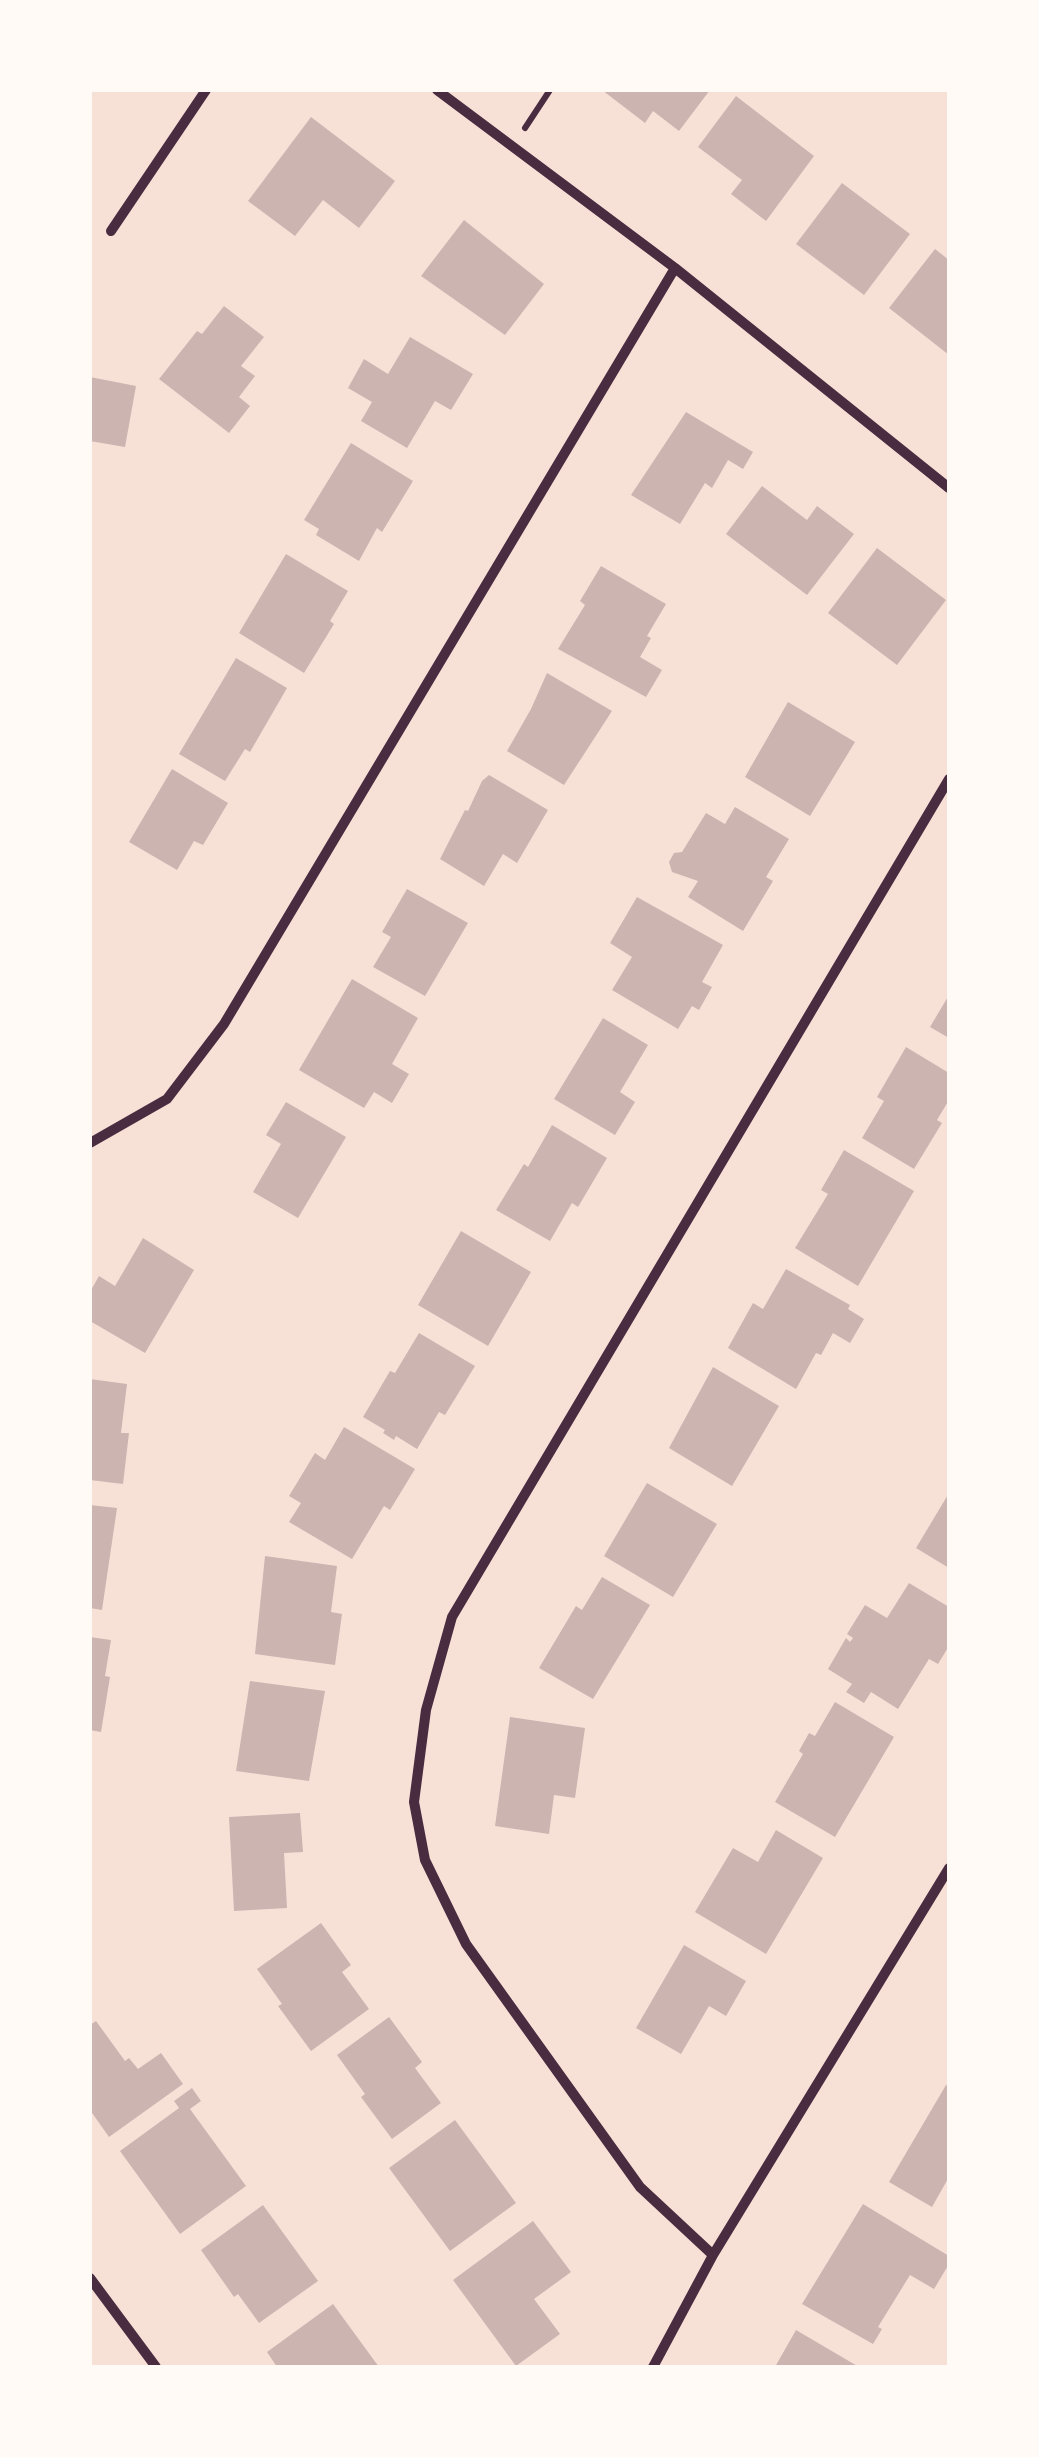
<!DOCTYPE html>
<style>
body{margin:0}
#map{position:relative;width:1039px;height:2457px;overflow:hidden;background:#f7e1d7;font-family:"Exo 2",sans-serif}
canvas{display:block}
.frame{position:absolute;inset:0;border:92px solid #fffaf5;pointer-events:none}
</style>
<div id="map">
<canvas width="1039" height="2457"></canvas>
<div class="frame"></div>
</div>
<script>
const c = document.querySelector('canvas').getContext('2d');
c.lineJoin = 'round';
function fill(path, color) { c.fillStyle = color; c.fill(path, 'evenodd'); }
const shape = rows => new Path2D(rows.map(r => 'M' + r).join(''));
function stroke(path, color, width, dash) { c.strokeStyle = color; c.lineWidth = width; c.lineCap = dash ? 'butt' : 'round'; c.setLineDash(dash || []); c.stroke(path); }
fill(shape([
 [602,90,710,90,679,131,653,111,645,123],
 [736,96,814,156,766,221,731,194,742,180,698,147],
 [311,117,395,181,359,228,323,200,295,236,248,201],
 [842,183,910,234,864,295,796,244],
 [464,220,544,284,505,335,421,276],
 [935,249,949,260,949,355,889,308],
 [224,306,264,337,241,366,255,376,239,397,250,406,229,433,159,379,197,331,202,334],
 [410,337,473,374,451,410,435,401,407,448,361,421,372,402,348,388,364,359,388,374],
 [90,377,136,386,125,447,90,441],
 [686,412,753,452,743,469,728,460,712,488,705,483,680,524,631,495],
 [351,443,413,481,382,532,377,528,359,561,316,535,319,529,304,520],
 [762,486,807,520,817,506,854,534,807,595,726,534],
 [877,548,946,600,897,665,828,613],
 [286,554,348,591,330,621,334,624,304,673,239,633],
 [601,566,666,604,647,636,651,638,640,657,662,670,646,697,558,649,585,605,580,601],
 [236,658,287,688,250,752,245,749,225,781,179,754],
 [547,673,612,711,564,785,507,751,531,709],
 [788,702,855,742,810,816,745,777],
 [172,769,228,803,203,845,194,841,177,870,129,842],
 [489,775,548,810,517,863,503,854,484,886,440,859,465,810,468,811,482,781],
 [735,807,789,839,766,877,773,881,743,931,688,897,698,881,672,872,669,862,674,853,682,852,706,813,725,824],
 [407,889,468,923,425,996,373,967,391,937,382,932],
 [637,897,723,945,702,982,712,987,699,1010,692,1006,678,1029,612,990,632,957,610,943],
 [352,979,418,1018,392,1064,409,1074,392,1103,374,1092,364,1108,299,1070],
 [949,995,949,1038,930,1027],
 [603,1018,648,1045,620,1092,635,1102,615,1135,554,1099],
 [906,1047,949,1073,949,1100,937,1120,942,1123,914,1169,862,1138,884,1101,877,1097],
 [286,1102,346,1137,298,1218,253,1192,281,1144,266,1135],
 [552,1125,607,1158,578,1207,572,1203,550,1241,496,1210,524,1164,528,1167],
 [844,1150,914,1191,858,1286,795,1248,828,1194,821,1190],
 [461,1231,531,1272,488,1346,418,1305],
 [143,1238,194,1270,145,1353,90,1321,90,1292,99,1276,115,1286],
 [786,1269,850,1305,848,1309,864,1319,850,1343,833,1333,821,1355,816,1353,796,1389,728,1348,753,1303,763,1309],
 [419,1333,475,1366,445,1415,439,1412,417,1449,396,1436,394,1440,383,1433,385,1430,363,1417,390,1371,395,1373],
 [713,1367,779,1406,732,1486,669,1448],
 [90,1379,127,1384,121,1433,129,1433,123,1484,90,1480],
 [344,1427,415,1469,390,1510,384,1506,352,1559,289,1522,301,1503,289,1496,315,1453,325,1460],
 [647,1483,717,1524,673,1597,604,1556],
 [949,1493,949,1568,916,1548],
 [90,1505,117,1508,102,1610,90,1608],
 [265,1556,337,1566,331,1612,342,1614,335,1665,255,1654],
 [602,1577,650,1605,593,1699,539,1668,576,1606,582,1610],
 [909,1583,949,1607,949,1646,938,1664,929,1659,898,1709,871,1692,864,1703,846,1692,852,1684,828,1669,846,1638,850,1642,853,1638,847,1634,865,1605,887,1618],
 [90,1637,111,1640,105,1676,110,1677,101,1732,90,1730],
 [250,1681,325,1691,309,1781,236,1771],
 [835,1702,894,1737,835,1837,775,1802,803,1754,799,1751,809,1733,815,1736],
 [510,1717,585,1728,575,1798,554,1795,549,1834,495,1826],
 [300,1813,303,1852,284,1853,287,1908,234,1911,229,1817],
 [776,1830,823,1858,766,1954,695,1912,733,1848,758,1862],
 [321,1923,351,1965,342,1972,369,2009,311,2051,278,2006,282,2004,257,1969],
 [684,1945,746,1981,726,2016,709,2006,681,2054,636,2028],
 [389,2017,422,2062,415,2068,441,2103,392,2139,361,2097,365,2094,337,2055],
 [96,2021,125,2061,129,2058,138,2069,161,2053,183,2084,109,2137,90,2110,90,2025],
 [946,2085,949,2087,949,2177,932,2207,889,2182],
 [192,2088,201,2101,190,2109,246,2186,180,2234,120,2151,179,2108,174,2101],
 [455,2120,516,2203,450,2251,389,2168],
 [863,2204,949,2256,949,2264,934,2289,910,2275,878,2327,882,2329,873,2344,802,2304],
 [263,2205,318,2281,259,2323,238,2294,234,2297,201,2250],
 [533,2221,571,2272,534,2299,560,2334,516,2366,453,2280],
 [333,2304,379,2367,277,2367,267,2352],
 [796,2330,859,2367,775,2367]
]), '#ccb4b1');
stroke(shape([
 [525,128,550,90]
]), '#4a2c40', 6);
stroke(shape([
 [437,90,675,268,949,488],
 [111,231,206,90],
 [90,1143,167,1099,224,1024,675,268],
 [713,2255,640,2187,466,1944,425,1860,414,1802,426,1710,452,1617,949,779],
 [90,2278,156,2367],
 [653,2367,713,2255,949,1868]
]), '#4a2c40', 10);
</script>
